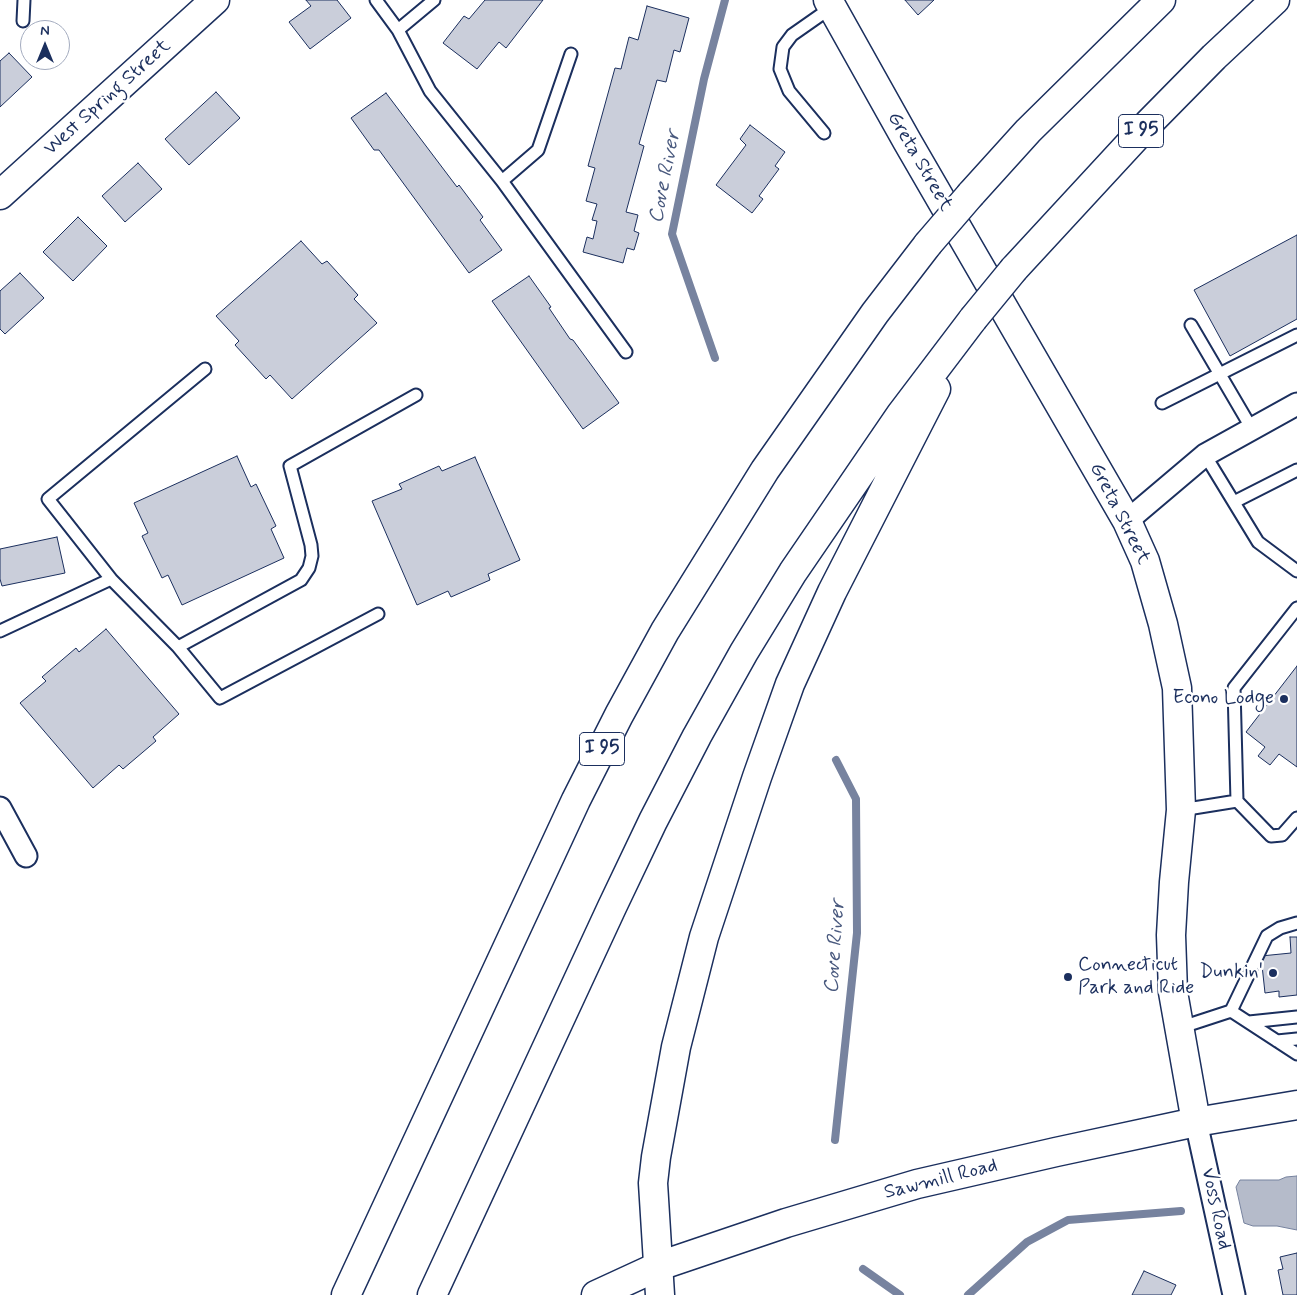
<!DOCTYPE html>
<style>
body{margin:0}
#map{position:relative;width:1297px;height:1295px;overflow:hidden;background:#fff;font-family:Mynerve,sans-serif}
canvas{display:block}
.north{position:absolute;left:20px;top:20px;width:50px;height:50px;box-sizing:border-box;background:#fff;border:1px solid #a4acbf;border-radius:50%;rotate:0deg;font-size:14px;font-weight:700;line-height:20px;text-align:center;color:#1b2f5e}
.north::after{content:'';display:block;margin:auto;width:18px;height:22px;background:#1b2f5e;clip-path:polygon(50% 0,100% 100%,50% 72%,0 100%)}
</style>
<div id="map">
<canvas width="1297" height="1295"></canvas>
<div class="north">N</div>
</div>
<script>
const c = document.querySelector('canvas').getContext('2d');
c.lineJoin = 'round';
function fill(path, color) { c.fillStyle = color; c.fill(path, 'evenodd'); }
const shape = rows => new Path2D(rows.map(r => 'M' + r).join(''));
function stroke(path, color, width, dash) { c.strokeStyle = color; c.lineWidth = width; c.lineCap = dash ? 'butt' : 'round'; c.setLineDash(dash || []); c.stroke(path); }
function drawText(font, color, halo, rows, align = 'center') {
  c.font = font + ' Mynerve,sans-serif'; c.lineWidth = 5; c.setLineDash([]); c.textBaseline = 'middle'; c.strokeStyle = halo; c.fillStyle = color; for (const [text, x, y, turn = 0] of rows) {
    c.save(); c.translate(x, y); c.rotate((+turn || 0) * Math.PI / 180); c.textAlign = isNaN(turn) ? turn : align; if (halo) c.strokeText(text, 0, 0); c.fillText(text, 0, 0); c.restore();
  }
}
const water = shape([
 [1297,1176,1297,1230,1277,1226,1253,1226,1244,1223,1236,1187,1240,1180,1279,1180,1286,1177,1297,1176]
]);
fill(water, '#b5bbca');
stroke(water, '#77839f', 1);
stroke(shape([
 [715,358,672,234,704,79,725,0],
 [835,1140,857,933,856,799,836,760],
 [863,1269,900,1295],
 [968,1295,1027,1242,1068,1220,1181,1211]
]), '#77839f', 8);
const building = shape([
 [306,0,337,0,351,18,310,49,289,22,311,6,306,0],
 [485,0,543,0,506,48,499,42,477,69,443,43,464,16,469,19,485,0],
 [905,0,934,0,918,15,905,0],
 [647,6,689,18,680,52,674,50,666,82,657,80,639,144,644,146,626,212,638,215,634,231,639,233,634,250,627,248,623,263,583,252,587,237,593,239,597,221,592,220,597,204,586,201,595,168,588,166,615,68,621,69,629,37,638,40,647,6],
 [9,53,32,77,0,107,0,61,9,53],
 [216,92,240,118,189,165,165,139,216,92],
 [386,93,457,187,459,185,483,217,480,220,502,250,469,273,379,150,374,150,351,118,386,93],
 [750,125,785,152,775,166,779,169,759,196,763,199,752,213,716,185,746,145,740,139,750,125],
 [138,163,162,189,125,222,102,196,138,163],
 [78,217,107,246,73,281,43,252,78,217],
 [1297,235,1297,319,1230,356,1194,290,1297,235],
 [301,241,322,264,327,261,358,295,354,299,377,323,292,399,270,375,266,379,235,345,239,341,216,316,301,241],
 [20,273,44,298,5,334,0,329,0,291,20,273],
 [529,276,551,307,549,308,570,339,573,340,619,403,583,429,492,301,529,276],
 [237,456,251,487,256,484,276,526,271,529,284,558,182,605,168,575,162,578,142,536,148,533,134,503,237,456],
 [475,457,520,560,488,574,490,580,451,597,448,591,417,605,372,501,402,489,399,484,439,466,442,471,475,457],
 [57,537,65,573,2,586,0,579,0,549,57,537],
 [106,629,179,714,153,737,156,741,123,769,119,765,93,788,20,703,46,681,42,677,76,648,79,652,106,629],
 [1297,666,1297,767,1279,754,1270,765,1258,756,1265,747,1246,732,1297,666],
 [1290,937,1297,937,1297,995,1279,997,1279,991,1265,993,1261,956,1291,953,1290,937],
 [1297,1253,1297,1295,1283,1295,1278,1270,1283,1269,1280,1257,1297,1253],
 [1144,1271,1176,1285,1171,1295,1132,1295,1144,1271]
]);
fill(building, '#caceda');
stroke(building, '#1b2f5e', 1);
const service = shape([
 [376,0,398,30,430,91,502,181,626,352],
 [23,21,24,0],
 [398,30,434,0],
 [824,133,789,91,780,69,783,47,792,35,832,7],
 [502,181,538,150,571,54],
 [1191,325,1252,429],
 [1162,403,1297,335],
 [1205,455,1258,542,1297,571],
 [1234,502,1297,470],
 [111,579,48,499,205,369],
 [1297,608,1234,688,1237,801,1271,836,1282,835,1297,818],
 [0,631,111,579,178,647,220,698,378,614],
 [178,647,301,580,309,568,312,556,311,545,290,466,416,395],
 [1181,810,1237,801],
 [1231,1011,1297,1054],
 [1249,1022,1297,1017],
 [1179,1028,1231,1011,1267,936,1280,928,1297,923],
 [1277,1041,1297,1039]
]);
const minor = shape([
 [1127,521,1205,455,1297,404],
 [0,808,26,856],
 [1196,1122,1234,1295]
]);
const tertiary = shape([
 [828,0,907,141,1127,521,1145,561,1163,624,1177,688,1181,810,1174,882,1171,935,1173,992,1196,1122]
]);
const secondary = shape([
 [0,195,215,0],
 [596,1295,659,1266,786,1223,917,1184,1056,1152,1196,1122,1297,1105]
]);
const motorway = shape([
 [971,194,1028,131,1161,0],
 [1014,269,1148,124,1214,57,1275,0],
 [346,1295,576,800,619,715,665,631,765,470,875,313,928,244],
 [432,1295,612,907,653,821,697,736,744,652,793,572,901,414,973,319],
 [660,1295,653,1183,656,1157,676,1047,704,937,757,777,790,684,832,592,936,389]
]);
stroke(service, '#1b2f5e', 15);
stroke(minor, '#1b2f5e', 25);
stroke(tertiary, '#1b2f5e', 31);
stroke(secondary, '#1b2f5e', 31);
stroke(motorway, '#1b2f5e', 31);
stroke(service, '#fff', 11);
stroke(minor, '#fff', 21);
stroke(tertiary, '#fff', 28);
stroke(secondary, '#fff', 28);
stroke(motorway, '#fff', 28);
const motorwayBridge = shape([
 [928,244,971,194],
 [973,319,1014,269]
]);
stroke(motorwayBridge, '#1b2f5e', 31, []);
stroke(motorwayBridge, '#fff', 28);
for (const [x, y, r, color] of [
 [1284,699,5,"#1b2f5e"],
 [1273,973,5,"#1b2f5e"],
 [1068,977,5,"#1b2f5e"]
]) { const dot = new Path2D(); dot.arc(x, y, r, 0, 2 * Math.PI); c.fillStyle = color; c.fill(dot); stroke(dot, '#fff', 2); }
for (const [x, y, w] of [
 [1141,131,45],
 [602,749,45]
]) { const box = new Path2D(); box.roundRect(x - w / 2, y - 16.5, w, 33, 4); c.fillStyle = '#fff'; c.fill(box); stroke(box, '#1b2f5e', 1); }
drawText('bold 19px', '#1b2f5e', null, [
 ["I 95",1141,131],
 ["I 95",602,749]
]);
drawText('20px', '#1b2f5e', '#fff', [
 ["West Spring Street",108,98,-42],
 ["Greta Street",919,162,60],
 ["Greta Street",1119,514,63],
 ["Sawmill Road",941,1180,-14],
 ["Voss Road",1215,1209,78]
]);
drawText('20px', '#1b2f5e', '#fff', [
 ["Econo Lodge",1274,699],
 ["Connecticut",1078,966,"left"],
 ["Park and Ride",1078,989,"left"],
 ["Dunkin'",1263,973]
], 'right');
drawText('italic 21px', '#49597e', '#fff', [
 ["Cove River",666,177,-79],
 ["Cove River",836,947,-86]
]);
</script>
